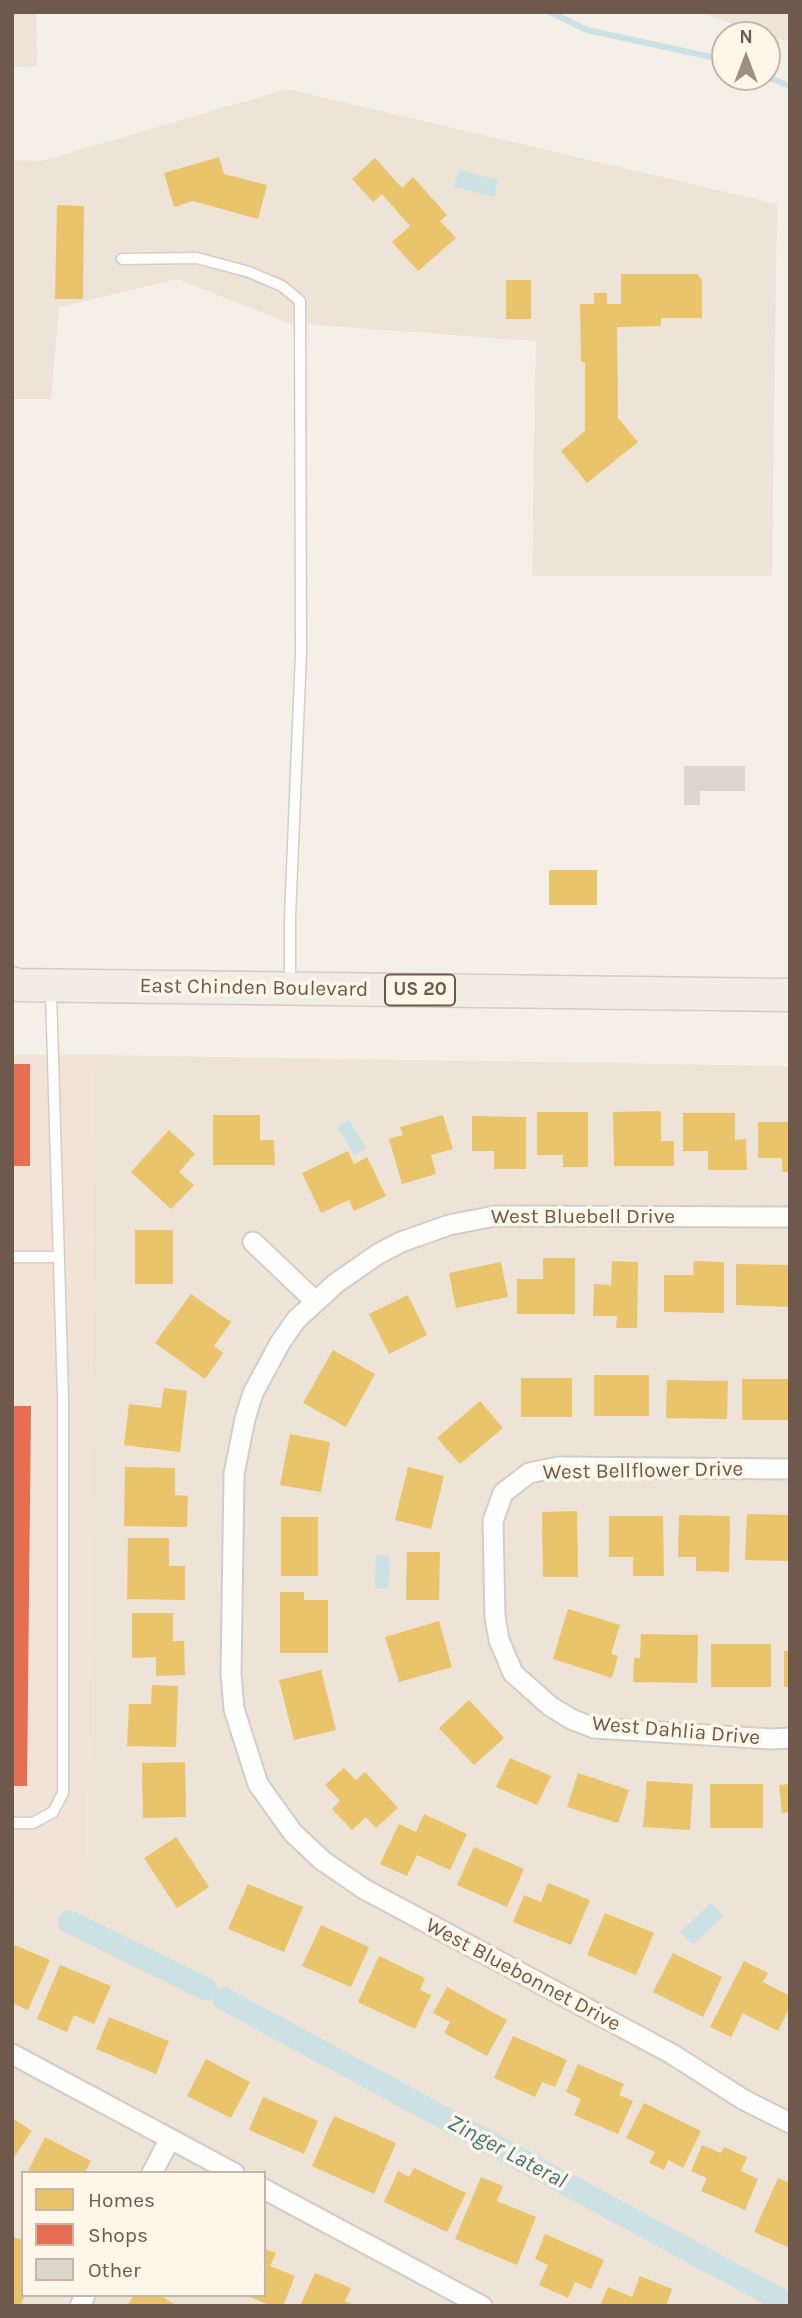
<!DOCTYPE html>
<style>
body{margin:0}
#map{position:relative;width:802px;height:2318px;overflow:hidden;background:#f4f0e8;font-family:Karla,sans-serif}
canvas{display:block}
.frame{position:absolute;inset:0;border:14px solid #6f594c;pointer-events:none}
.legend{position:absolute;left:21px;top:2171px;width:245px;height:126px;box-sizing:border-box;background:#fdf6e9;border:2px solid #c4b7aa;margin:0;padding:9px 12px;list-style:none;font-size:21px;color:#6f594c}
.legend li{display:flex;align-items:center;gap:14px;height:35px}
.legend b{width:35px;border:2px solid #c4b7aa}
.north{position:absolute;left:711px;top:21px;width:70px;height:70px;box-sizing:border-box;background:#fdf6e9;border:2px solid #c4b7aa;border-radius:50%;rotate:0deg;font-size:19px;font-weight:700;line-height:28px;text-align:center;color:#6f594c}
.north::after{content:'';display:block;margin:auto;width:24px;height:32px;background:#9e8e83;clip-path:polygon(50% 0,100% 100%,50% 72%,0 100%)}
</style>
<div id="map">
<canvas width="802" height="2318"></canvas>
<div class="frame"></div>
<ul class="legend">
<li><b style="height:19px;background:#e9c46a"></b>Homes</li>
<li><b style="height:19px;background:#e76f51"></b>Shops</li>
<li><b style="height:19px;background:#ddd6ce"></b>Other</li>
</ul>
<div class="north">N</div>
</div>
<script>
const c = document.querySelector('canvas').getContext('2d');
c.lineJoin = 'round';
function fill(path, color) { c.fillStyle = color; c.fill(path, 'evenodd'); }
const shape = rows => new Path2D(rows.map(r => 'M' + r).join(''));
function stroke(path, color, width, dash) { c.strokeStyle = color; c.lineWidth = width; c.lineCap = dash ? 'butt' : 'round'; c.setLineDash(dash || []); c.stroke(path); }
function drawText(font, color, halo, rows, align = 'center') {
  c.font = font + ' Karla,sans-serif'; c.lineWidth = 7; c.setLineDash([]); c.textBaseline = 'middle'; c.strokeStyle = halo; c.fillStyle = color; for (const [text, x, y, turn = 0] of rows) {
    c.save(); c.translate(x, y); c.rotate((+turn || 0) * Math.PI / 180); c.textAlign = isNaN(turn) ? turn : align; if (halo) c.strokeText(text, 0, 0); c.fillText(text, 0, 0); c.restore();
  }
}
fill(shape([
 [12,12,36,12,37,66,12,67],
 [697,12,790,12,790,42],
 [287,89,777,204,772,576,532,576,536,341,289,323,177,279,59,307,51,399,12,399,12,160,42,161],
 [94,1055,790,1066,790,2306,12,2306,12,1887,69,1911,87,1893],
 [23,2173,264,2173,264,2295,23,2295]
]), '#ede3d6');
fill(shape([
 [12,1055,94,1055,87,1893,70,1911,12,1887]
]), '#f2e3d9');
fill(shape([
 [459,170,498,180,494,197,454,187],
 [349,1120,366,1148,354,1155,337,1127],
 [376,1555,390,1556,388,1589,375,1588],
 [711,1903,723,1916,693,1945,680,1932]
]), '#cbe1e3');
fill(shape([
 [219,157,224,174,267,185,258,219,193,201,174,207,164,173],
 [375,158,402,188,413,177,447,215,440,221,456,238,418,271,392,242,410,226,382,194,373,202,352,179],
 [57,205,84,206,83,299,55,299],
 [621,274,697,274,702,280,702,318,661,318,661,326,617,327,618,418,638,442,587,483,561,451,585,431,585,362,581,362,580,304,594,304,594,293,607,293,607,304,621,304],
 [506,280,531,280,531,319,506,319],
 [549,870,597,870,597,905,549,905],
 [661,1111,661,1141,674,1141,674,1166,614,1166,613,1112],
 [537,1112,588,1112,588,1167,563,1167,563,1155,537,1155],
 [683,1113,735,1113,735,1140,746,1139,747,1170,708,1170,708,1151,683,1151],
 [213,1115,260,1115,260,1140,274,1140,275,1165,213,1165],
 [443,1115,453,1149,431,1155,436,1174,402,1184,389,1139,403,1135,400,1127],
 [472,1116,526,1117,526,1169,494,1169,494,1151,472,1151],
 [758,1122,790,1122,790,1172,782,1172,782,1158,758,1158],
 [169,1130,195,1154,179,1172,194,1185,171,1209,131,1172],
 [348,1151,354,1164,367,1157,386,1196,354,1211,349,1200,321,1213,302,1173],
 [135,1230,173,1230,173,1284,135,1284],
 [543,1258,575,1258,575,1314,517,1314,517,1279,543,1279],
 [612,1261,638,1262,637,1328,616,1328,617,1316,593,1316,594,1284,611,1285],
 [694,1261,724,1262,724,1313,664,1312,664,1275,693,1275],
 [501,1262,508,1297,456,1308,449,1273],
 [736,1264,790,1265,790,1307,736,1305],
 [191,1294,231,1322,214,1346,223,1353,205,1379,155,1343],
 [408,1295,427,1335,389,1354,369,1314],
 [333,1350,375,1374,346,1427,303,1403],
 [594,1375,649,1375,649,1416,594,1416],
 [521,1378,572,1378,572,1417,521,1417],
 [742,1379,790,1379,790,1420,742,1420],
 [667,1380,728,1381,727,1419,666,1418],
 [164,1388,187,1391,180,1452,124,1445,129,1404,161,1408],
 [480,1401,503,1428,460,1464,437,1438],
 [290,1434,330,1442,321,1492,280,1485],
 [125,1467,175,1468,175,1495,188,1496,187,1527,124,1526],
 [408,1467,444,1476,431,1529,395,1520],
 [577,1511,578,1577,543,1577,542,1512],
 [747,1514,790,1515,790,1561,745,1560],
 [679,1515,730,1516,729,1572,696,1571,696,1557,678,1557],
 [609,1516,663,1516,664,1576,633,1576,633,1557,609,1557],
 [281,1517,318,1517,318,1576,281,1576],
 [128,1538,169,1538,169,1566,185,1566,185,1600,127,1599],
 [407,1552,440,1552,439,1600,406,1600],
 [280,1592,304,1592,304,1600,328,1600,328,1653,280,1653],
 [568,1609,620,1625,611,1654,618,1656,612,1678,553,1659],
 [132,1613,173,1613,173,1641,184,1641,185,1675,156,1676,156,1657,132,1658],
 [439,1621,452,1667,399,1682,385,1637],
 [641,1634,698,1635,697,1683,633,1682,634,1658,640,1658],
 [711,1644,771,1644,771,1687,711,1687],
 [784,1651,790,1651,790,1687,784,1687],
 [321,1670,336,1730,294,1740,279,1680],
 [152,1685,178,1686,176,1747,127,1746,129,1704,151,1704],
 [469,1700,504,1738,474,1765,439,1728],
 [510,1758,551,1776,537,1805,496,1787],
 [185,1762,186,1817,143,1818,142,1763],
 [344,1768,356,1780,365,1772,398,1808,376,1828,366,1817,352,1830,332,1809,340,1801,325,1785],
 [578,1773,629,1790,618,1823,567,1807],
 [647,1781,693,1784,690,1830,643,1827],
 [710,1784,763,1784,763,1828,710,1828],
 [790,1784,790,1812,782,1813,779,1785],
 [424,1814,467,1834,450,1870,417,1855,407,1876,380,1864,399,1824,416,1832],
 [176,1837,209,1887,177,1908,144,1858],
 [474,1847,524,1869,507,1907,457,1885],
 [548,1883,590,1900,571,1945,513,1922,524,1895,541,1902],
 [248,1884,303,1907,284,1952,228,1929],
 [605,1913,654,1933,636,1975,587,1955],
 [321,1925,369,1947,351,1987,302,1966],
 [12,1944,50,1960,28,2010,12,2003],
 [673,1953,722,1977,703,2017,653,1992],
 [379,1956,425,1978,420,1990,431,1995,415,2029,358,2002],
 [744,1961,768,1973,763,1982,790,1996,790,2006,778,2031,743,2013,731,2037,710,2027],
 [60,1965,111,1986,94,2024,74,2015,67,2032,37,2019],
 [447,1987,507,2020,487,2056,444,2033,450,2022,433,2013],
 [109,2017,169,2041,156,2074,96,2049],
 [513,2036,567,2060,555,2087,542,2082,535,2097,494,2078],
 [206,2059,250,2082,231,2118,187,2096],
 [578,2064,624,2084,619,2095,633,2101,618,2134,574,2115,581,2099,566,2092],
 [263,2097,318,2121,304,2154,249,2130],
 [644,2103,701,2131,683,2168,668,2160,664,2170,649,2163,655,2152,626,2138],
 [334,2116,396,2143,374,2194,312,2166],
 [12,2118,32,2131,12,2160],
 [45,2137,91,2161,84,2173,27,2173],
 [702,2145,721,2153,724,2147,747,2157,741,2171,758,2179,745,2210,701,2191,707,2178,691,2171],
 [414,2168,466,2193,447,2232,384,2202,398,2171,409,2177],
 [481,2177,503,2186,497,2201,536,2217,517,2265,455,2239],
 [778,2178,790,2183,790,2248,754,2232],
 [545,2234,604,2260,591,2289,575,2282,568,2298,539,2285,548,2265,535,2259],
 [12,2236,23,2241,23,2295,25,2295,20,2306,12,2306],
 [264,2249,276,2253,270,2266,295,2276,283,2306,271,2306,246,2295,264,2295],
 [315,2273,351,2288,345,2301,356,2306,300,2306],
 [640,2276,672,2289,666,2306,600,2306,608,2287,632,2297],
 [134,2295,160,2295,177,2306,127,2306]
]), '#e9c46a');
fill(shape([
 [12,1064,30,1064,30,1166,12,1166],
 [12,1406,31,1406,27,1786,12,1786]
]), '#e76f51');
stroke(shape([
 [550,12,587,30,725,60],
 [767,77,790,86]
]), '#cbe1e3', 6);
stroke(shape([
 [70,1922,206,1989],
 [224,1999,790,2305]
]), '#cbe1e3', 23);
fill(shape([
 [684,766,745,766,745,791,700,791,700,805,684,805]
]), '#ddd6ce');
const lane = shape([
 [122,259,197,258,249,272,282,286,300,301,301,653,290,917,290,985],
 [12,1257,59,1257],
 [12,1823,33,1823,53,1812,63,1793,63,1397,51,991]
]);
const street = shape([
 [790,1217,495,1216,449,1225,401,1242,378,1254,335,1284,296,1320,280,1343,253,1393,245,1419,234,1474,231,1674,234,1709,258,1784,293,1833,323,1861,364,1889,672,2054,744,2100,790,2123],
 [253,1242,315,1301],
 [790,1469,558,1467,529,1473,503,1493,493,1521,495,1617,499,1640,513,1673,550,1706,571,1719,594,1728,771,1739,790,1738],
 [12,2054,234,2173],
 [152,2173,170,2139],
 [264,2189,482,2306],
 [80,2306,85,2295]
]);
const primary = shape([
 [12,983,17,985,790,995]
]);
stroke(lane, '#d3cdc7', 13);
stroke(street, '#d3cdc7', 23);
stroke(primary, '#d3cbc6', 35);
stroke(lane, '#fdfdfc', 10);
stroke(street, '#fdfdfc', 19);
stroke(primary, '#f1ede5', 32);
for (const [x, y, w] of [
 [420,990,70]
]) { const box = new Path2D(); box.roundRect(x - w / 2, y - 15.5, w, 31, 5); c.fillStyle = '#fdf6e9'; c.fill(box); stroke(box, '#6f594c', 2); }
drawText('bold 19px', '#6f594c', null, [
 ["US 20",420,990]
]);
drawText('21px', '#6f594c', '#fdf6e9', [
 ["East Chinden Boulevard",254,988,1],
 ["West Bluebell Drive",583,1217],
 ["West Bellflower Drive",643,1471,-1],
 ["West Dahlia Drive",676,1731,5],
 ["West Bluebonnet Drive",523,1975,28]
]);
drawText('italic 23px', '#487580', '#fdf6e9', [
 ["Zinger Lateral",507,2152,28]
]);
</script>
